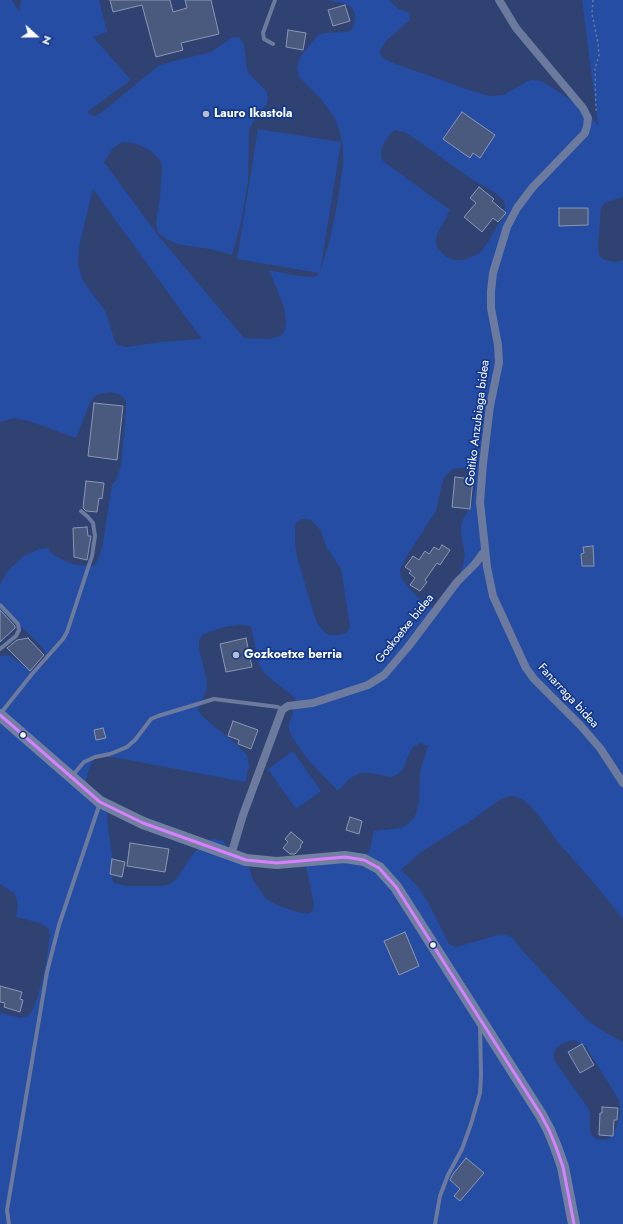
<!DOCTYPE html>
<style>
body{margin:0}
#map{position:relative;width:623px;height:1224px;overflow:hidden;background:#2f4271;font-family:Jost,sans-serif}
canvas{display:block}
.north{position:absolute;left:16px;top:16px;width:40px;height:40px;-webkit-text-stroke:3px #13378d;paint-order:stroke;rotate:111deg;font-size:11px;font-weight:700;line-height:16px;text-align:center;color:#fff}
.north::after{content:'';display:block;margin:auto;width:14px;height:18px;background:#fff;clip-path:polygon(50% 0,100% 100%,50% 72%,0 100%)}
</style>
<div id="map">
<canvas width="623" height="1224"></canvas>
<div class="north">N</div>
</div>
<script>
const c = document.querySelector('canvas').getContext('2d');
c.lineJoin = 'round';
function fill(path, color) { c.fillStyle = color; c.fill(path, 'evenodd'); }
const shape = rows => new Path2D(rows.map(r => 'M' + r).join(''));
function stroke(path, color, width, dash) { c.strokeStyle = color; c.lineWidth = width; c.lineCap = dash ? 'butt' : 'round'; c.setLineDash(dash || []); c.stroke(path); }
function drawText(font, color, halo, rows, align = 'center') {
  c.font = font + ' Jost,sans-serif'; c.lineWidth = 3.5; c.setLineDash([]); c.textBaseline = 'middle'; c.strokeStyle = halo; c.fillStyle = color; for (const [text, x, y, turn = 0] of rows) {
    c.save(); c.translate(x, y); c.rotate((+turn || 0) * Math.PI / 180); c.textAlign = isNaN(turn) ? turn : align; if (halo) c.strokeText(text, 0, 0); c.fillText(text, 0, 0); c.restore();
  }
}
fill(shape([
 [0,0,12,0,19,12,21,0,99,0,107,32,93,37,131,80,87,112,91,115,95,116,102,112,158,66,170,62,211,52,233,37,237,37,240,38,244,45,246,63,248,72,266,91,268,98,267,104,255,118,249,130,248,181,241,222,232,255,210,249,177,244,168,240,158,233,156,222,160,197,162,166,159,159,150,150,134,143,122,142,113,148,104,162,157,234,244,338,269,339,281,336,285,329,286,322,284,307,269,270,298,276,311,277,317,276,319,273,237,259,258,129,341,142,320,272,330,239,337,205,343,165,343,147,339,129,335,119,322,100,299,77,297,68,300,57,318,35,324,33,347,32,351,30,354,25,355,13,351,7,343,3,328,0,389,0,397,8,409,13,410,20,386,41,380,51,380,54,383,58,393,63,472,91,490,96,503,95,528,81,532,80,541,81,553,88,584,109,598,125,582,0,623,0,623,197,606,202,601,207,598,246,599,255,604,260,616,262,623,260,623,919,595,884,557,841,537,813,525,801,514,796,509,796,498,801,466,824,421,852,401,870,418,887,429,904,449,944,456,947,460,946,498,935,505,935,512,937,521,949,585,1018,600,1029,623,1042,623,1224,0,1224,0,1013,21,1018,28,1016,31,1013,37,999,42,981,46,963,50,935,48,928,40,923,16,917,18,905,16,897,14,893,0,884,0,656,9,655,28,669,34,671,43,666,47,661,47,658,43,648,26,631,0,610,0,585,7,572,15,564,24,556,39,549,49,548,49,551,54,555,67,562,77,565,92,566,96,564,102,549,112,485,116,480,121,466,126,411,126,401,121,395,110,392,99,394,94,397,89,405,76,438,29,421,14,418,0,422],
 [395,130,404,132,414,138,470,178,494,192,504,201,505,209,504,215,488,242,480,253,464,260,454,260,445,256,437,247,436,243,437,235,450,210,391,167,382,160,381,151,383,145,391,133],
 [93,189,201,338,201,339,161,342,127,347,121,346,116,344,114,339,106,312,83,281,78,264,79,247],
 [461,468,466,468,470,470,473,473,475,488,472,505,463,519,461,525,461,534,465,555,463,565,460,573,434,609,424,603,406,585,401,577,400,570,408,554,436,511,444,477,453,469],
 [302,519,311,520,317,526,321,532,327,548,341,569,350,626,349,630,344,634,337,635,329,635,325,633,318,624,314,614,297,557,295,542,295,526,297,522],
 [239,625,251,626,259,665,265,674,295,698,295,705,289,724,289,730,294,740,309,761,338,791,349,779,360,773,372,773,390,777,397,775,403,769,410,752,413,747,421,743,428,746,420,771,419,800,417,811,414,818,408,824,402,828,374,831,369,853,305,861,314,904,313,910,309,914,297,912,277,905,265,898,253,880,249,868,248,858,228,848,223,840,212,839,202,844,192,855,178,877,170,884,161,886,126,886,114,883,112,879,113,860,108,829,107,813,95,803,85,786,87,775,92,762,96,758,107,756,245,782,249,766,247,755,234,742,203,717,198,710,199,706,206,692,207,685,206,677,199,649,199,640,202,635,209,632,224,627],
 [573,1040,581,1043,586,1047,619,1100,620,1114,617,1126,611,1137,606,1140,597,1139,591,1135,590,1129,590,1112,588,1108,554,1060,554,1053,556,1048,563,1043],
 [293,751,321,791,296,809,268,769]
]), '#264da4');
const building = shape([
 [110,0,170,0,173,12,187,8,185,0,211,0,219,34,181,43,183,50,156,57,142,5,113,12,110,0],
 [345,5,350,21,333,26,328,10,345,5],
 [288,30,306,33,303,50,286,47,288,30],
 [462,112,495,135,480,158,473,153,470,158,443,139,462,112],
 [479,187,494,199,492,201,506,213,498,222,493,218,482,232,464,217,476,203,470,198,479,187],
 [559,208,588,208,588,225,559,226,559,208],
 [94,403,123,406,117,460,88,456,94,403],
 [455,477,473,479,470,509,452,507,455,477],
 [86,481,104,483,102,499,99,498,97,512,86,511,83,508,86,481],
 [87,527,88,536,91,536,87,560,74,557,73,528,87,527],
 [442,545,450,550,440,565,437,563,425,580,427,582,420,591,410,585,415,578,409,573,411,571,405,567,413,556,419,560,425,551,429,554,434,547,439,550,442,545],
 [593,546,594,566,582,566,581,554,584,553,583,547,593,546],
 [0,610,15,626,15,628,0,642,0,610],
 [28,638,44,655,30,671,7,648,17,640,28,638],
 [246,638,252,667,226,672,220,644,246,638],
 [233,721,258,730,251,749,238,744,239,740,228,736,233,721],
 [103,728,106,738,96,740,94,730,103,728],
 [350,817,362,821,359,834,346,830,350,817],
 [291,832,303,842,300,846,301,847,295,854,290,854,283,848,288,842,285,839,291,832],
 [130,843,169,849,165,872,127,866,130,843],
 [112,859,125,862,122,877,110,874,112,859],
 [405,932,419,966,399,975,384,941,405,932],
 [0,986,22,992,20,999,23,1000,20,1012,4,1007,5,1003,0,1002,0,986],
 [582,1044,594,1065,580,1073,568,1052,582,1044],
 [602,1107,618,1108,617,1120,614,1120,613,1136,599,1135,600,1113,602,1113,602,1107],
 [466,1158,484,1173,460,1201,454,1196,460,1189,450,1180,453,1174,466,1158]
]);
fill(building, '#4a5a7f');
stroke(building, '#8b97b3', 1);
stroke(shape([
 [593,0,592,14,598,43,599,55,595,69,596,113]
]), '#6b7a9d', 1.5, [2, 3]);
stroke(shape([
 [273,44,264,39,263,33,275,0],
 [0,605,18,624,19,630,16,636,0,649],
 [1,713,32,674,63,639,67,632,92,556,95,536,93,523,88,517,81,511],
 [72,776,84,762,95,757,110,754,127,747,135,740,151,719,158,716,214,699,278,707,282,710],
 [9,1224,7,1210,47,972,59,925,100,803],
 [435,1224,440,1196,448,1175,462,1149,471,1124,480,1093,481,1075,480,1025]
]), '#6b7a9d', 4);
stroke(shape([
 [499,0,516,28,583,108,588,118,587,126,585,133,532,188,517,208,507,227,493,273,491,291,491,308,498,345,499,363,490,406,483,464,480,502,487,567,493,596,526,668,534,679,580,725,600,748,623,783],
 [231,855,243,815,282,710,288,706,313,703,368,685,384,675,408,647,457,582,475,564,484,552]
]), '#6b7a9d', 8);
stroke(shape([
 [0,715,100,802,143,823,246,860,277,863,345,857,364,860,379,868,396,887,541,1115,549,1130,556,1147,563,1167,574,1224]
]), '#717fa1', 12);
stroke(shape([
 [0,715,100,802,143,823,246,860,277,863,345,857,364,860,379,868,396,887,541,1115,549,1130,556,1147,563,1167,574,1224]
]), '#d880ff', 3);
for (const [x, y, r, color] of [
 [206,114,4,"#b6bdcd"],
 [236,655,4,"#b6bdcd"],
 [23,735,3.5,"#fff"],
 [433,945,3.5,"#fff"]
]) { const dot = new Path2D(); dot.arc(x, y, r, 0, 2 * Math.PI); c.fillStyle = color; c.fill(dot); stroke(dot, '#13378d', 1.5); }
drawText('bold 12px', '#fff', '#13378d', [
 ["Lauro Ikastola",214,114],
 ["Gozkoetxe berria",244,655]
], 'left');
drawText('12px', '#fff', '#13378d', [
 ["Goitiko Anzubiaga bidea",478,423,-83],
 ["Goskoetxe bidea",405,629,-51],
 ["Fanarraga bidea",568,696,47]
]);
</script>
